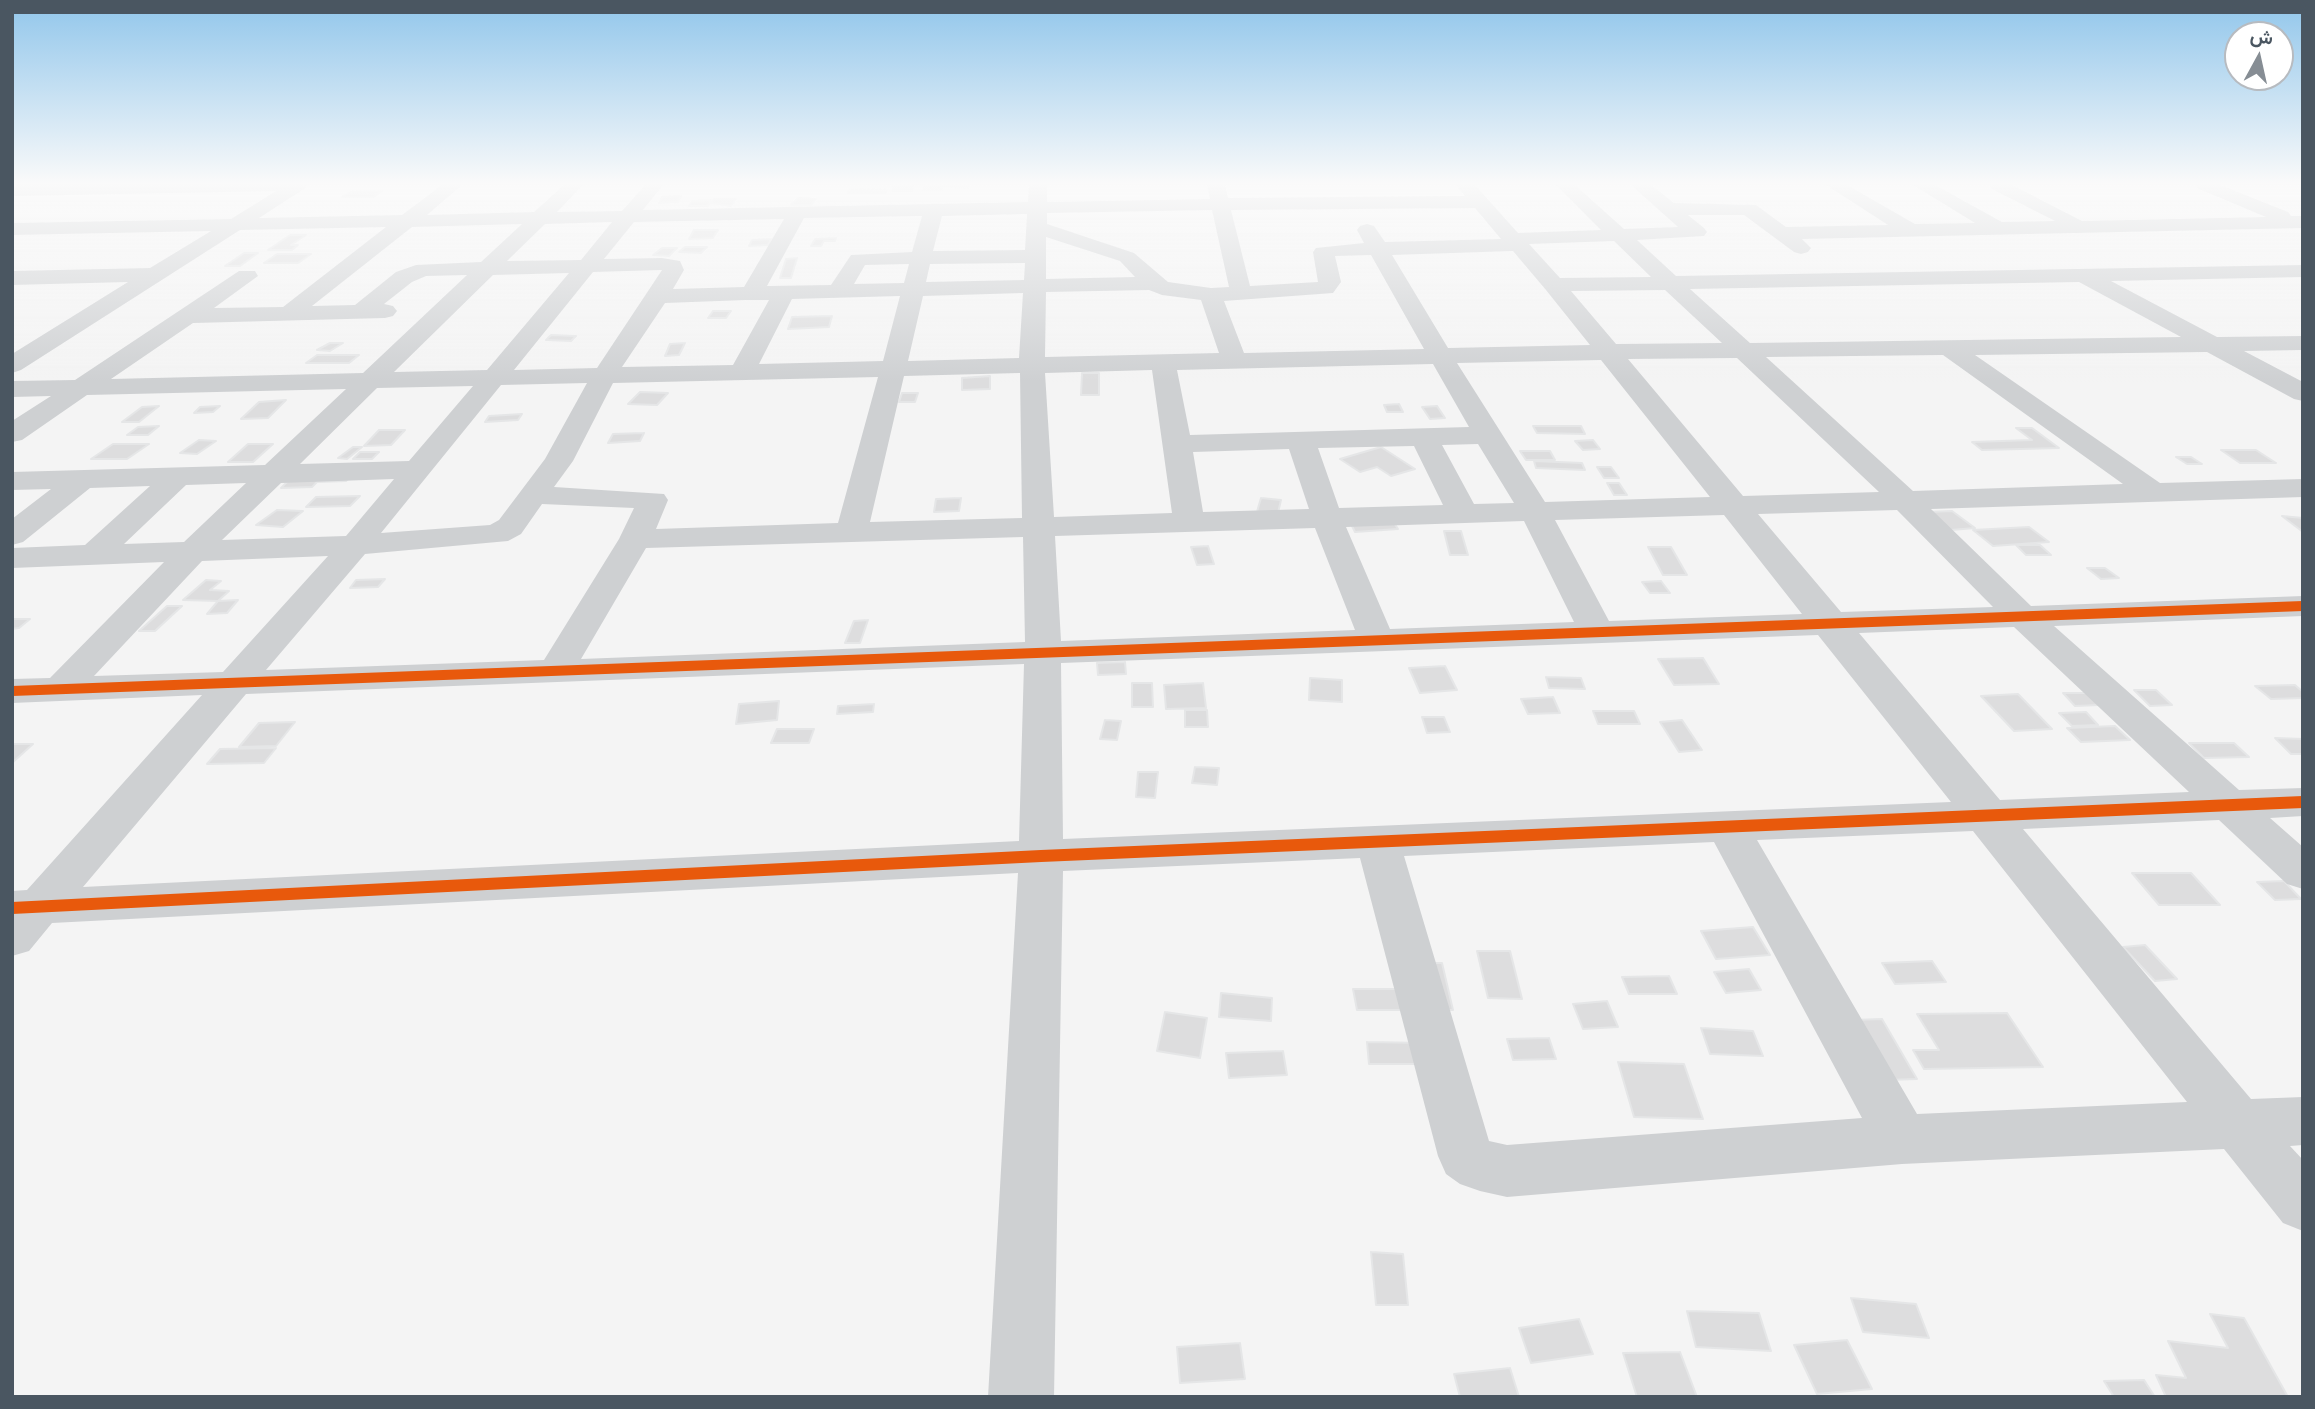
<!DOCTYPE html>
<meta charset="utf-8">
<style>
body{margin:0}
#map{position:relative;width:2315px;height:1409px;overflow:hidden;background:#f4f4f4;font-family:"Nunito Sans",Vazirmatn,sans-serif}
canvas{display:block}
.frame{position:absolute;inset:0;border:14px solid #4a5661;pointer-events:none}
.north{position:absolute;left:2224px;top:21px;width:70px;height:70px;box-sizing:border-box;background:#fff;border:2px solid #b7bbc0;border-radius:50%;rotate:8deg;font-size:19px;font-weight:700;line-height:28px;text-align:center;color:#4a5661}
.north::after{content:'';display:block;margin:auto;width:24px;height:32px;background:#868d94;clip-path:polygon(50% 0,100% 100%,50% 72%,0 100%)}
</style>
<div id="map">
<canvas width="2315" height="1409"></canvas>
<div class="frame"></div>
<div class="north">ش</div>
</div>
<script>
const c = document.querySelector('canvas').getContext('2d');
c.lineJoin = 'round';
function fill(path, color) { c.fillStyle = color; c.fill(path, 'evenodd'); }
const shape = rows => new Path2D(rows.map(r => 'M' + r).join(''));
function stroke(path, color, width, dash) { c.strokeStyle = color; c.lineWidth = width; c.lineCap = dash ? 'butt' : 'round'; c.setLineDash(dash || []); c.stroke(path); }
const building = shape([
 [893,185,913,185,912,191,892,191,893,185],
 [924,185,968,185,968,188,942,186,942,190,923,190,924,185],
 [850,189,887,190,885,193,848,193,850,189],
 [382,191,374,197,342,197,350,192,382,191],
 [681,196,678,202,659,203,662,197,681,196],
 [798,198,816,199,811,205,791,205,798,198],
 [714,199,736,199,731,206,711,203,714,199],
 [711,200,708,206,689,206,692,201,711,200],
 [694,230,718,230,713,238,689,239,694,230],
 [290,235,306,235,291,245,298,245,292,250,268,250,290,235],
 [836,238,835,241,824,241,821,246,811,246,815,239,836,238],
 [771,239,768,245,749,246,752,240,771,239],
 [685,247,707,247,701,253,679,252,685,247],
 [662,248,677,248,669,256,653,255,662,248],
 [244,253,258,253,240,266,225,266,244,253],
 [277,254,311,254,298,263,264,263,277,254],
 [797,258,791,278,780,278,786,259,797,258],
 [713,311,731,311,726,318,708,318,713,311],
 [832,316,829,327,788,329,792,317,832,316],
 [551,335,576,336,571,341,546,340,551,335],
 [330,343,343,343,330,351,317,350,330,343],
 [685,343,679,355,665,356,670,344,685,343],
 [317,355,359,355,349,363,306,363,317,355],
 [1082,373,1099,373,1099,395,1081,395,1082,373],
 [990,376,990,389,962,390,962,378,990,376],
 [640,392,668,393,657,405,628,404,640,392],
 [902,393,918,393,915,402,899,402,902,393],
 [286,400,268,418,241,419,259,402,286,400],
 [1399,404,1403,412,1387,412,1384,405,1399,404],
 [159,406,139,422,122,422,142,407,159,406],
 [220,406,213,412,194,413,200,407,220,406],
 [1437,406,1445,418,1430,419,1422,407,1437,406],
 [522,414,518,420,485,422,489,416,522,414],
 [159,426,148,435,127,435,138,427,159,426],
 [1533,426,1581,426,1585,434,1537,433,1533,426],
 [2016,428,2032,428,2059,448,1982,450,1972,442,2032,440,2016,428],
 [379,430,405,430,391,445,364,446,379,430],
 [644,433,640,441,608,443,613,434,644,433],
 [199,440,216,441,197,454,180,453,199,440],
 [1593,440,1600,449,1583,450,1575,441,1593,440],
 [113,444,149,444,127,459,91,459,113,444],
 [248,444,273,444,253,462,228,462,248,444],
 [353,447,362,447,347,459,338,458,353,447],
 [1381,447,1415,469,1391,476,1377,467,1360,472,1340,459,1381,447],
 [2221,450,2256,450,2276,463,2240,463,2221,450],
 [1520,451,1550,451,1555,460,1526,460,1520,451],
 [360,452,379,452,372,459,353,459,360,452],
 [2176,457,2191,457,2202,464,2187,464,2176,457],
 [1534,461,1582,463,1585,470,1536,468,1534,461],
 [1597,467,1611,467,1619,478,1604,478,1597,467],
 [357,470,346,481,317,482,312,487,281,488,298,471,357,470],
 [1607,483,1619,483,1627,495,1614,495,1607,483],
 [360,496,350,506,306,507,316,497,360,496],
 [961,498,959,511,934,512,936,499,961,498],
 [1261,498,1281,500,1277,517,1256,515,1261,498],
 [277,510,303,511,283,527,256,525,277,510],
 [1952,511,1975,528,1951,530,1928,512,1952,511],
 [2282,516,2303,518,2303,532,2282,516],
 [1393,521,1398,529,1355,532,1351,524,1393,521],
 [2029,527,2049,542,1993,546,1973,530,2029,527],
 [1444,531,1461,531,1468,555,1450,555,1444,531],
 [2016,545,2040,545,2051,555,2026,555,2016,545],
 [1208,546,1214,564,1197,565,1191,547,1208,546],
 [1648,547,1671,547,1687,575,1663,575,1648,547],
 [2087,568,2105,568,2119,578,2101,579,2087,568],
 [385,579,378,587,350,588,356,580,385,579],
 [206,580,221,581,210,590,229,591,218,601,183,600,206,580],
 [1661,581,1670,593,1650,593,1642,582,1661,581],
 [238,600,227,613,207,614,218,601,238,600],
 [167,606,182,606,155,631,139,631,167,606],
 [12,619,30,619,19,628,12,629,12,619],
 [868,620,860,643,845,643,854,621,868,620],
 [1703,658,1719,684,1674,685,1658,659,1703,658],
 [1125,662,1126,674,1098,675,1097,663,1125,662],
 [1445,666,1457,690,1420,693,1409,668,1445,666],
 [1546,677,1581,678,1585,689,1549,688,1546,677],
 [1310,678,1342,680,1342,702,1309,700,1310,678],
 [1132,683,1152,683,1153,707,1132,707,1132,683],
 [1203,683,1206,708,1166,709,1164,685,1203,683],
 [2295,685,2303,692,2303,698,2271,699,2255,686,2295,685],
 [2134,690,2156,690,2172,705,2150,706,2134,690],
 [2063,693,2087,693,2099,705,2075,706,2063,693],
 [2018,694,2052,729,2014,731,1981,696,2018,694],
 [1553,697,1560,713,1528,714,1521,699,1553,697],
 [779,701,777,720,736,724,739,704,779,701],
 [874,704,873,712,837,714,838,706,874,704],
 [1185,710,1207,710,1208,727,1185,727,1185,710],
 [1593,711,1634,711,1640,724,1598,724,1593,711],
 [2086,712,2098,725,2072,726,2059,713,2086,712],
 [1422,717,1444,717,1450,732,1427,733,1422,717],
 [1105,720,1121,721,1117,740,1100,739,1105,720],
 [1682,720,1702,750,1679,752,1660,722,1682,720],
 [295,722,276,746,239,747,259,723,295,722],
 [2115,726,2130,740,2081,742,2067,728,2115,726],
 [777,729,814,729,809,743,771,743,777,729],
 [2275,738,2303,739,2303,754,2291,754,2275,738],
 [2189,743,2234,743,2249,757,2204,758,2189,743],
 [12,744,33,744,12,763,12,744],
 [276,748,264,763,207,764,220,749,276,748],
 [1195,767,1219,768,1217,785,1192,783,1195,767],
 [1138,772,1158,772,1155,798,1136,797,1138,772],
 [2132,873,2191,873,2220,905,2159,905,2132,873],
 [2284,881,2301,899,2275,900,2257,882,2284,881],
 [1753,927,1770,955,1716,959,1701,931,1753,927],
 [2145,945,2177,979,2155,981,2123,947,2145,945],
 [1477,951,1510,951,1522,999,1488,998,1477,951],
 [1932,961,1946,982,1895,984,1882,963,1932,961],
 [1411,963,1442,963,1453,1010,1357,1010,1353,989,1417,989,1411,963],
 [1749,969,1761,990,1726,993,1714,972,1749,969],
 [1669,976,1677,994,1629,994,1622,977,1669,976],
 [1221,993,1272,998,1271,1021,1219,1017,1221,993],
 [1607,1001,1618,1027,1583,1029,1573,1004,1607,1001],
 [1165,1012,1207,1018,1200,1058,1157,1051,1165,1012],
 [2007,1013,2043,1067,1924,1069,1913,1050,1939,1050,1917,1014,2007,1013],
 [1882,1019,1917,1079,1887,1080,1853,1020,1882,1019],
 [1701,1028,1753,1031,1763,1056,1710,1054,1701,1028],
 [1549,1038,1556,1059,1513,1060,1507,1039,1549,1038],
 [1367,1042,1425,1043,1430,1064,1369,1064,1367,1042],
 [1283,1051,1287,1075,1229,1078,1226,1053,1283,1051],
 [1618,1062,1684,1064,1703,1119,1634,1117,1618,1062],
 [1371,1252,1403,1254,1408,1305,1376,1305,1371,1252],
 [1851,1298,1916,1304,1929,1338,1863,1332,1851,1298],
 [1687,1311,1759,1313,1771,1351,1696,1347,1687,1311],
 [2210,1314,2244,1318,2288,1397,2166,1397,2156,1375,2186,1378,2168,1341,2228,1348,2210,1314],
 [1579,1319,1593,1354,1531,1363,1519,1328,1579,1319],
 [1847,1340,1872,1389,1817,1394,1794,1345,1847,1340],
 [1240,1343,1245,1379,1180,1383,1177,1347,1240,1343],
 [1680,1352,1697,1397,1637,1397,1623,1353,1680,1352],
 [1510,1368,1519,1397,1460,1397,1454,1374,1510,1368],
 [2144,1380,2155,1397,2114,1397,2104,1381,2144,1380]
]);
fill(building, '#ddddde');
stroke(building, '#e5e6e7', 2);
fill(shape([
 [12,185,307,185,304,189,259,218,402,215,442,185,462,185,427,215,534,212,564,185,583,185,557,212,622,211,645,185,663,185,643,210,1028,202,1029,185,1047,185,1047,202,1210,199,1207,185,1225,185,1228,198,1465,196,1456,185,1475,185,1518,233,1601,230,1556,185,1575,185,1624,229,1678,227,1631,185,1651,185,1674,203,1756,205,1786,227,1888,225,1826,185,1847,185,1915,224,1975,223,1913,185,1935,185,2002,222,2055,221,1992,189,1989,185,2012,185,2082,221,2266,217,2199,189,2196,185,2220,185,2288,212,2291,216,2303,216,2303,228,1802,239,1811,248,1808,252,1801,254,1794,252,1744,215,1688,215,1704,228,1707,232,1704,236,1637,240,1676,276,2303,265,2303,277,2111,281,2217,337,2303,336,2303,350,2244,351,2303,382,2303,401,2294,399,2207,352,1975,355,2160,483,2303,479,2303,497,1931,509,2031,606,2303,596,2303,616,2054,626,2239,790,2303,788,2303,816,2270,818,2303,847,2303,889,2287,884,2219,820,2023,829,2251,1099,2303,1097,2303,1145,2290,1146,2303,1160,2303,1231,2283,1223,2224,1149,1902,1164,1507,1197,1480,1191,1460,1184,1446,1174,1438,1156,1360,858,1063,871,1054,1397,988,1397,1018,873,52,923,29,951,12,956,12,891,27,890,202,695,12,703,12,679,50,678,164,562,12,568,12,548,85,545,150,486,90,488,23,542,12,545,12,519,51,489,12,490,12,472,265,465,346,389,87,395,22,440,12,442,12,421,51,396,12,397,12,381,75,380,239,271,255,271,258,276,214,308,283,307,386,227,240,230,21,370,12,373,12,354,128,282,12,285,12,271,150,268,211,231,12,235,12,223,231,219,276,191,12,196,12,185],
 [1475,208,1501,239,1385,242,1374,226,1367,224,1360,226,1357,230,1364,243,1316,248,1313,252,1318,282,1250,286,1231,210,1475,208],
 [1212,210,1229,287,1211,288,1168,282,1134,253,1047,224,1047,213,1212,210],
 [1027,214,1025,250,933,251,942,216,1027,214],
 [922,216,912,252,851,255,831,285,767,286,804,218,922,216],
 [784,219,744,287,673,289,684,270,680,261,662,258,604,259,634,222,784,219],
 [612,222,581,260,507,261,545,224,612,222],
 [522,224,481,262,416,265,396,272,355,305,312,306,412,227,522,224],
 [1046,237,1120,261,1135,277,1046,279,1046,237],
 [1614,241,1651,277,1560,278,1529,244,1614,241],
 [1513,251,1546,290,1590,345,1448,348,1392,255,1513,251],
 [1371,255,1424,349,1244,353,1224,301,1333,293,1341,282,1335,256,1371,255],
 [1025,263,1024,280,926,282,930,264,1025,263],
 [909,264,904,283,854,284,865,265,909,264],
 [662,270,597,368,514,370,593,272,662,270],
 [569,273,487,370,394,372,493,275,569,273],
 [467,275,363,373,111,379,193,323,385,318,393,316,397,311,393,306,384,304,412,282,426,276,467,275],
 [2079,282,2181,337,1750,343,1690,289,2079,282],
 [1149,290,1162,295,1201,300,1219,353,1045,357,1046,292,1149,290],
 [1665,290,1722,343,1616,344,1571,291,1665,290],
 [1023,293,1019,358,908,361,923,296,1023,293],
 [900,296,883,361,759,364,792,299,900,296],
 [746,300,769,300,733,365,622,367,665,303,746,300],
 [1943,355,2123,484,1913,491,1766,357,1943,355],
 [1737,358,1879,492,1743,496,1628,359,1737,358],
 [1601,360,1710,497,1545,502,1457,363,1601,360],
 [1433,364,1469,427,1190,435,1177,370,1433,364],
 [1152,370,1172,513,1054,517,1045,373,1152,370],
 [1020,373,1022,518,870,522,904,376,1020,373],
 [878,377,838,523,656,529,668,500,664,494,554,487,573,461,613,383,878,377],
 [587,383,545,459,499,520,490,525,381,533,501,385,587,383],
 [473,386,409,461,300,464,377,388,473,386],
 [1478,444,1514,503,1474,504,1442,445,1478,444],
 [1414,446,1443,505,1339,508,1318,448,1414,446],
 [1289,449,1309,509,1203,512,1193,452,1289,449],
 [394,479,346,536,222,540,281,483,394,479],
 [246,483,184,542,124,544,186,485,246,483],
 [542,504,634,508,619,539,544,660,266,670,365,554,508,541,521,534,542,504],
 [1897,510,1993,607,1841,612,1758,514,1897,510],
 [1724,515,1802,614,1609,621,1555,520,1724,515],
 [1524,521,1574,622,1390,629,1346,527,1524,521],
 [1315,528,1355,630,1061,641,1055,536,1315,528],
 [1023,537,1025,642,581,659,646,548,1023,537],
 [328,556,223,672,94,676,202,561,328,556],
 [2014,627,2189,792,2000,800,1859,633,2014,627],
 [1818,635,1951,802,1063,839,1061,663,1818,635],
 [1024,664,1019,841,83,887,246,694,1024,664],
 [1973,831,2187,1102,1917,1114,1757,840,1973,831],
 [1714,842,1862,1118,1507,1145,1489,1141,1404,856,1714,842]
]), '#ced0d2');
stroke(shape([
 [12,691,2303,606]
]), '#e8590c', 10);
stroke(shape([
 [12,908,1041,856,2303,802]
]), '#e8590c', 12);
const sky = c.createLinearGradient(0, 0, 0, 382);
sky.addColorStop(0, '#91c6eb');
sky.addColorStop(0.48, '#fafafa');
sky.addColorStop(1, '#fafafa00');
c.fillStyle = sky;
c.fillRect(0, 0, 2315, 382);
</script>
